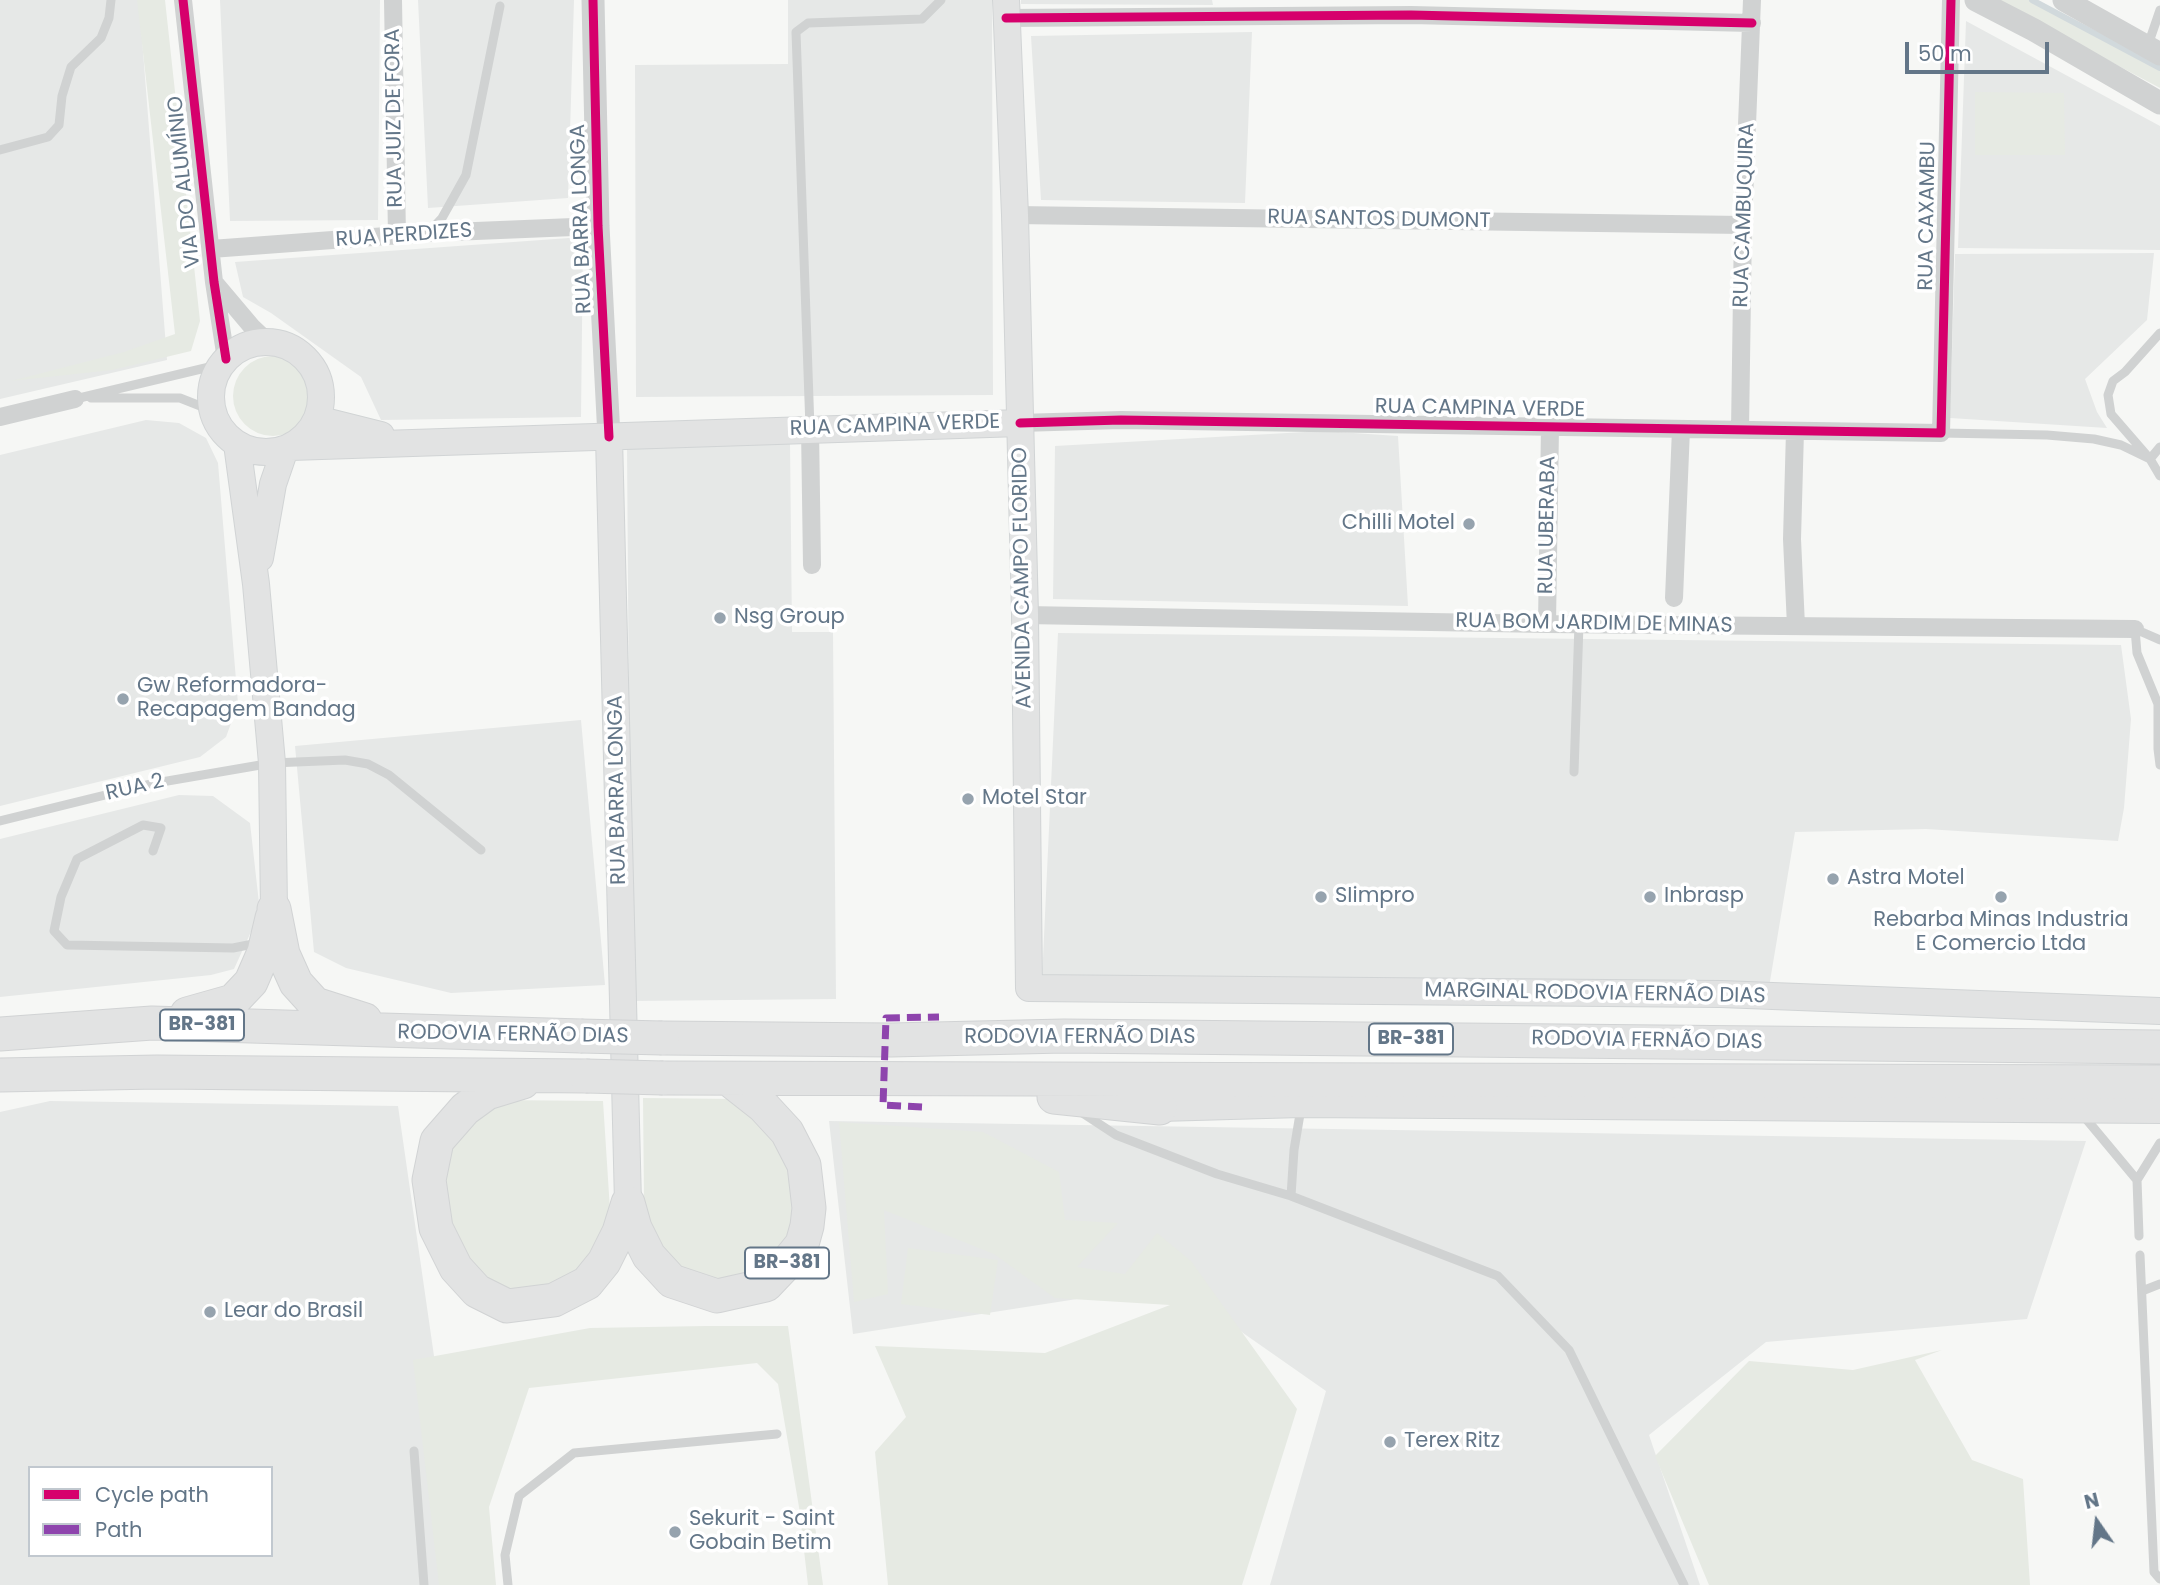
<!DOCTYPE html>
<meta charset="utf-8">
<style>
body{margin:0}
#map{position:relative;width:2160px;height:1585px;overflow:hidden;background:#f6f7f5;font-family:Poppins,sans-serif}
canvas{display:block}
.legend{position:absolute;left:28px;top:1466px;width:245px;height:91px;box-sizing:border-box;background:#fff;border:2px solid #c1c8cf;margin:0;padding:9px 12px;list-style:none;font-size:21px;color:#637688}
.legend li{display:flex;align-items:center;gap:14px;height:35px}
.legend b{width:35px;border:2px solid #c1c8cf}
.north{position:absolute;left:2062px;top:1487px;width:70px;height:70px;-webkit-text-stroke:5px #fff;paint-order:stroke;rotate:346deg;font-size:19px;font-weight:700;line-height:28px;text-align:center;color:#637688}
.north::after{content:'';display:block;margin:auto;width:24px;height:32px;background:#637688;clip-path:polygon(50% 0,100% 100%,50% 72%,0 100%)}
.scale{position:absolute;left:1905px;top:42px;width:144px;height:32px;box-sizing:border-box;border:4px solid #637688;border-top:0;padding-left:9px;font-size:21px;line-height:24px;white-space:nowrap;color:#637688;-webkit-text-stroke:5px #fff;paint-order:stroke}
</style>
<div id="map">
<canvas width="2160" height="1585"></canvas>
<ul class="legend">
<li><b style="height:9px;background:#d6006c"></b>Cycle path</li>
<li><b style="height:9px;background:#8e44ad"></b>Path</li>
</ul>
<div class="north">N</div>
<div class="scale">50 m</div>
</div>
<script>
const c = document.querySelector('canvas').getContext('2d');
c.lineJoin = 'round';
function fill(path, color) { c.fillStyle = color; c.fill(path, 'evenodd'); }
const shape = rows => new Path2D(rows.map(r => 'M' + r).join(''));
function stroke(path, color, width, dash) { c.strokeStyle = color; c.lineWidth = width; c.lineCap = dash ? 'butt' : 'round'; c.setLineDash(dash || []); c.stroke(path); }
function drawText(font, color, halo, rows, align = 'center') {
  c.font = font + ' Poppins,sans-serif'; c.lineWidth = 7; c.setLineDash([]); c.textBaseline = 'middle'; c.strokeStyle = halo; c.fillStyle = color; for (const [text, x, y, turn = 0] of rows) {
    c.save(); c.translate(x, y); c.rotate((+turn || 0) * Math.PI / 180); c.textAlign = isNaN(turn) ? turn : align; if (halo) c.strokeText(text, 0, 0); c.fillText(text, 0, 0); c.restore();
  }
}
fill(shape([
 [0,0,139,0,167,360,0,399],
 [220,0,380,0,378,220,230,221],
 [418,0,574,0,568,198,428,208],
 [788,0,992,0,993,395,636,397,635,65,788,64],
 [1021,0,1212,0,1213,5,1021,4],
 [1966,21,2160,126,2160,250,1958,248],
 [1252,32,1245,203,1041,200,1031,36],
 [583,237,581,417,381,420,361,377,271,313,243,297,235,262],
 [2154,253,2147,320,2085,379,2097,412,2107,428,1950,418,1955,254],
 [146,420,179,423,206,438,218,463,238,704,226,737,200,757,0,806,0,455],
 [1323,431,1398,436,1408,606,1053,599,1055,446],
 [790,443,792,632,833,632,836,999,631,1001,627,445],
 [1058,633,2121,645,2131,719,2124,808,2118,841,1926,829,1795,832,1769,987,1042,980],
 [581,720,605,985,451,993,346,968,314,952,295,746],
 [179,795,213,796,250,823,260,912,234,969,211,975,0,997,0,839],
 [50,1101,398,1106,434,1356,463,1585,0,1585,0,1112],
 [30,1468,271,1468,271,1555,30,1555],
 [829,1121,2086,1141,2027,1319,1766,1342,1649,1435,1700,1585,1270,1585,1326,1391,1173,1284,853,1334]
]), '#e6e8e7');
fill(shape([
 [137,0,165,0,200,321,191,351,112,370,11,381,124,352,175,334],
 [1995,0,2034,0,2160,66,2160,88],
 [1975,92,2064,93,2065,155,1975,155],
 '233 396a40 40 0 1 1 80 0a40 40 0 1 1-80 0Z',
 [643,1098,737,1099,773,1127,796,1178,798,1228,771,1265,724,1284,683,1273,653,1241,644,1199],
 [495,1100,603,1101,610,1210,602,1248,558,1291,504,1290,473,1266,451,1239,439,1181,449,1143],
 [839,1122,983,1132,1059,1172,1065,1220,1118,1223,1077,1267,1125,1274,1157,1233,1191,1261,1297,1409,1242,1585,888,1585,875,1452,906,1417,875,1346,1045,1353,1170,1305,1055,1298,994,1254,884,1210,888,1294,854,1302],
 [908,1248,998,1260,990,1315,901,1304],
 [706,1326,788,1326,823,1585,808,1585,799,1507,778,1384,757,1363,529,1388,489,1507,496,1585,439,1585,413,1360,590,1328],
 [1942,1350,1915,1360,1972,1460,2023,1479,2030,1585,1709,1585,1655,1456,1749,1361,1853,1370]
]), '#e6eae3');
stroke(shape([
 [2032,0,2160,68]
]), '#d1d9dc', 6);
const secondary = shape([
 [1006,0,1015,215,1025,615,1029,988,1721,994,2160,1011],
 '211 397a55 55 0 1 1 110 0a55 55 0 1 1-110 0Z',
 [317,419,381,435],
 [609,437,628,1203],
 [237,444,256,584,272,763,274,909],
 [291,447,1020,423],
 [260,558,273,484,285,449],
 [1160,1108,1301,1104,2160,1110]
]);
const motorway = shape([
 [274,909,283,954,296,983,315,1004,365,1020],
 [187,1014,233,1001,251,982,264,952,272,918],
 [0,1034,152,1023,581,1036],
 [662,1038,891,1040,1064,1036,2160,1047],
 [0,1075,157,1072,586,1076],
 [663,1078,2160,1082],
 [523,1082,487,1093,465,1109,437,1141,429,1180,436,1228,456,1268,477,1291,507,1306,554,1300,587,1283,604,1262,619,1232,628,1203],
 [1054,1097,1160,1108],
 [628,1203,635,1228,649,1256,672,1281,717,1296,766,1285,785,1265,802,1244,807,1226,809,1208,804,1165,787,1132,763,1106,730,1080]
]);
stroke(secondary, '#d1d4d5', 28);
stroke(motorway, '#d1d3d4', 35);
stroke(shape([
 [2148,45,2160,10],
 [0,150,48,137,59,125,62,96,71,67,101,38,109,18,111,0],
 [429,232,442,218,466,175,500,6],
 [2160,333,2125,372,2113,381,2108,395,2111,414,2150,459,2160,476],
 [91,398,180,398,213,411],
 [75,399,222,364],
 [810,428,796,32,808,23,922,19,941,0],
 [1941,433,2047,435,2094,439,2121,445,2150,459,2160,447],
 [2160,640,2135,629,2137,653,2158,704,2158,749,2160,765],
 [1574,772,1579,624],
 [0,821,150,784,272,763,345,760,368,764,389,775,481,850],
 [153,851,161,828,143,825,77,859,61,897,54,931,67,945,233,948,258,943],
 [1081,1112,1116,1135,1217,1174,1291,1196,1498,1276,1569,1350,1684,1585],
 [2082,1114,2137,1180],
 [1291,1196,1294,1150,1301,1108],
 [2139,1236,2137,1180,2160,1143],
 [2140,1255,2154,1572,2160,1579],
 [2142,1291,2160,1284],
 [414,1451,424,1585],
 [508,1585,505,1555,519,1496,574,1453,777,1434]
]), '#d0d2d2', 9);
stroke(shape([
 [183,0,214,282,226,359],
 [393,0,397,236],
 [1006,18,1411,15,1752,23],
 [1015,215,1743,225],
 [211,249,427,233,598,226],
 [214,282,252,327,268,342],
 [0,417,75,399],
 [1020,423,1121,420,1941,433,1951,0],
 [810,428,812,565],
 [1740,430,1743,225,1752,0],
 [1795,431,1792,539,1796,626],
 [1674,598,1681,429],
 [1025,615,1547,624,2135,629],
 [1547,624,1550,427]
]), '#d0d2d2', 18);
stroke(shape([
 [593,0,598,226,609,437],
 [1976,0,2034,30,2160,103],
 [2064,0,2160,54]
]), '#d0d2d2', 23);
stroke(secondary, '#e2e3e3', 26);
stroke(motorway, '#e2e3e3', 33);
const motorwayBridge = shape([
 [581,1036,662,1038],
 [586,1076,663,1078]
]);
stroke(motorwayBridge, '#d1d3d4', 35, []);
stroke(motorwayBridge, '#e2e3e3', 33);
stroke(shape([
 [922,1107,883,1105,886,1018,939,1017]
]), '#8e44ad', 7, [14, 7]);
stroke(shape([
 [183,0,214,282,226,359],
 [593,0,598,226,609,437],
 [1006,18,1411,15,1752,23],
 [1020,423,1121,420,1941,433,1951,0]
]), '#d6006c', 9);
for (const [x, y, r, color] of [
 [1469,524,7,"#96a3ae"],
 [720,618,7,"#96a3ae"],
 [123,699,7,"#96a3ae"],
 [968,799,7,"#96a3ae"],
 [1833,879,7,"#96a3ae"],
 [1321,897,7,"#96a3ae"],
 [1650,897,7,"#96a3ae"],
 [2001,897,7,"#96a3ae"],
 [210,1312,7,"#96a3ae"],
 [1390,1442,7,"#96a3ae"],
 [675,1532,7,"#96a3ae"]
]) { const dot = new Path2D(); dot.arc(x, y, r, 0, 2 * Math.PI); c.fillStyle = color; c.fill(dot); stroke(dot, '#fff', 2.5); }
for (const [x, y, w] of [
 [202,1025,84],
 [1411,1039,84],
 [787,1263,84]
]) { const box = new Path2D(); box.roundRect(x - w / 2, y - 15.5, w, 31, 5); c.fillStyle = '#fff'; c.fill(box); stroke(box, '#637688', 2); }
drawText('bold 19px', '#637688', null, [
 ["BR-381",202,1025],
 ["BR-381",1411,1039],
 ["BR-381",787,1263]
]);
drawText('21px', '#637688', '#fff', [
 ["RUA JUIZ DE FORA",395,118,-91],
 ["VIA DO ALUMÍNIO",185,182,-96],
 ["RUA CAMBUQUIRA",1745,215,-88],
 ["RUA CAXAMBU",1928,216,-89],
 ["RUA BARRA LONGA",582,219,-92],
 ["RUA SANTOS DUMONT",1379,220,1],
 ["RUA PERDIZES",404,236,-4],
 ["RUA CAMPINA VERDE",1480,409,1],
 ["RUA CAMPINA VERDE",895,426,-2],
 ["RUA UBERABA",1548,525,-89],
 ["AVENIDA CAMPO FLORIDO",1023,578,-91],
 ["RUA BOM JARDIM DE MINAS",1594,624,1],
 ["RUA 2",135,788,-13],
 ["RUA BARRA LONGA",618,790,-91],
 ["MARGINAL RODOVIA FERNÃO DIAS",1595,994,1],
 ["RODOVIA FERNÃO DIAS",513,1035,1],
 ["RODOVIA FERNÃO DIAS",1080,1038],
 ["RODOVIA FERNÃO DIAS",1647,1041,1]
]);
drawText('21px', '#637688', '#fff', [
 ["Chilli Motel",1455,524,"right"],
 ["Nsg Group",734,618],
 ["Gw Reformadora-",137,687],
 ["Recapagem Bandag",137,711],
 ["Motel Star",982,799],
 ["Astra Motel",1847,879],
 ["SIimpro",1335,897],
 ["Inbrasp",1664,897],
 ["Rebarba Minas Industria",2001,921,"center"],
 ["E Comercio Ltda",2001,945,"center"],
 ["Lear do Brasil",224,1312],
 ["Terex Ritz",1404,1442],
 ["Sekurit - Saint",689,1520],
 ["Gobain Betim",689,1544]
], 'left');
</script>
